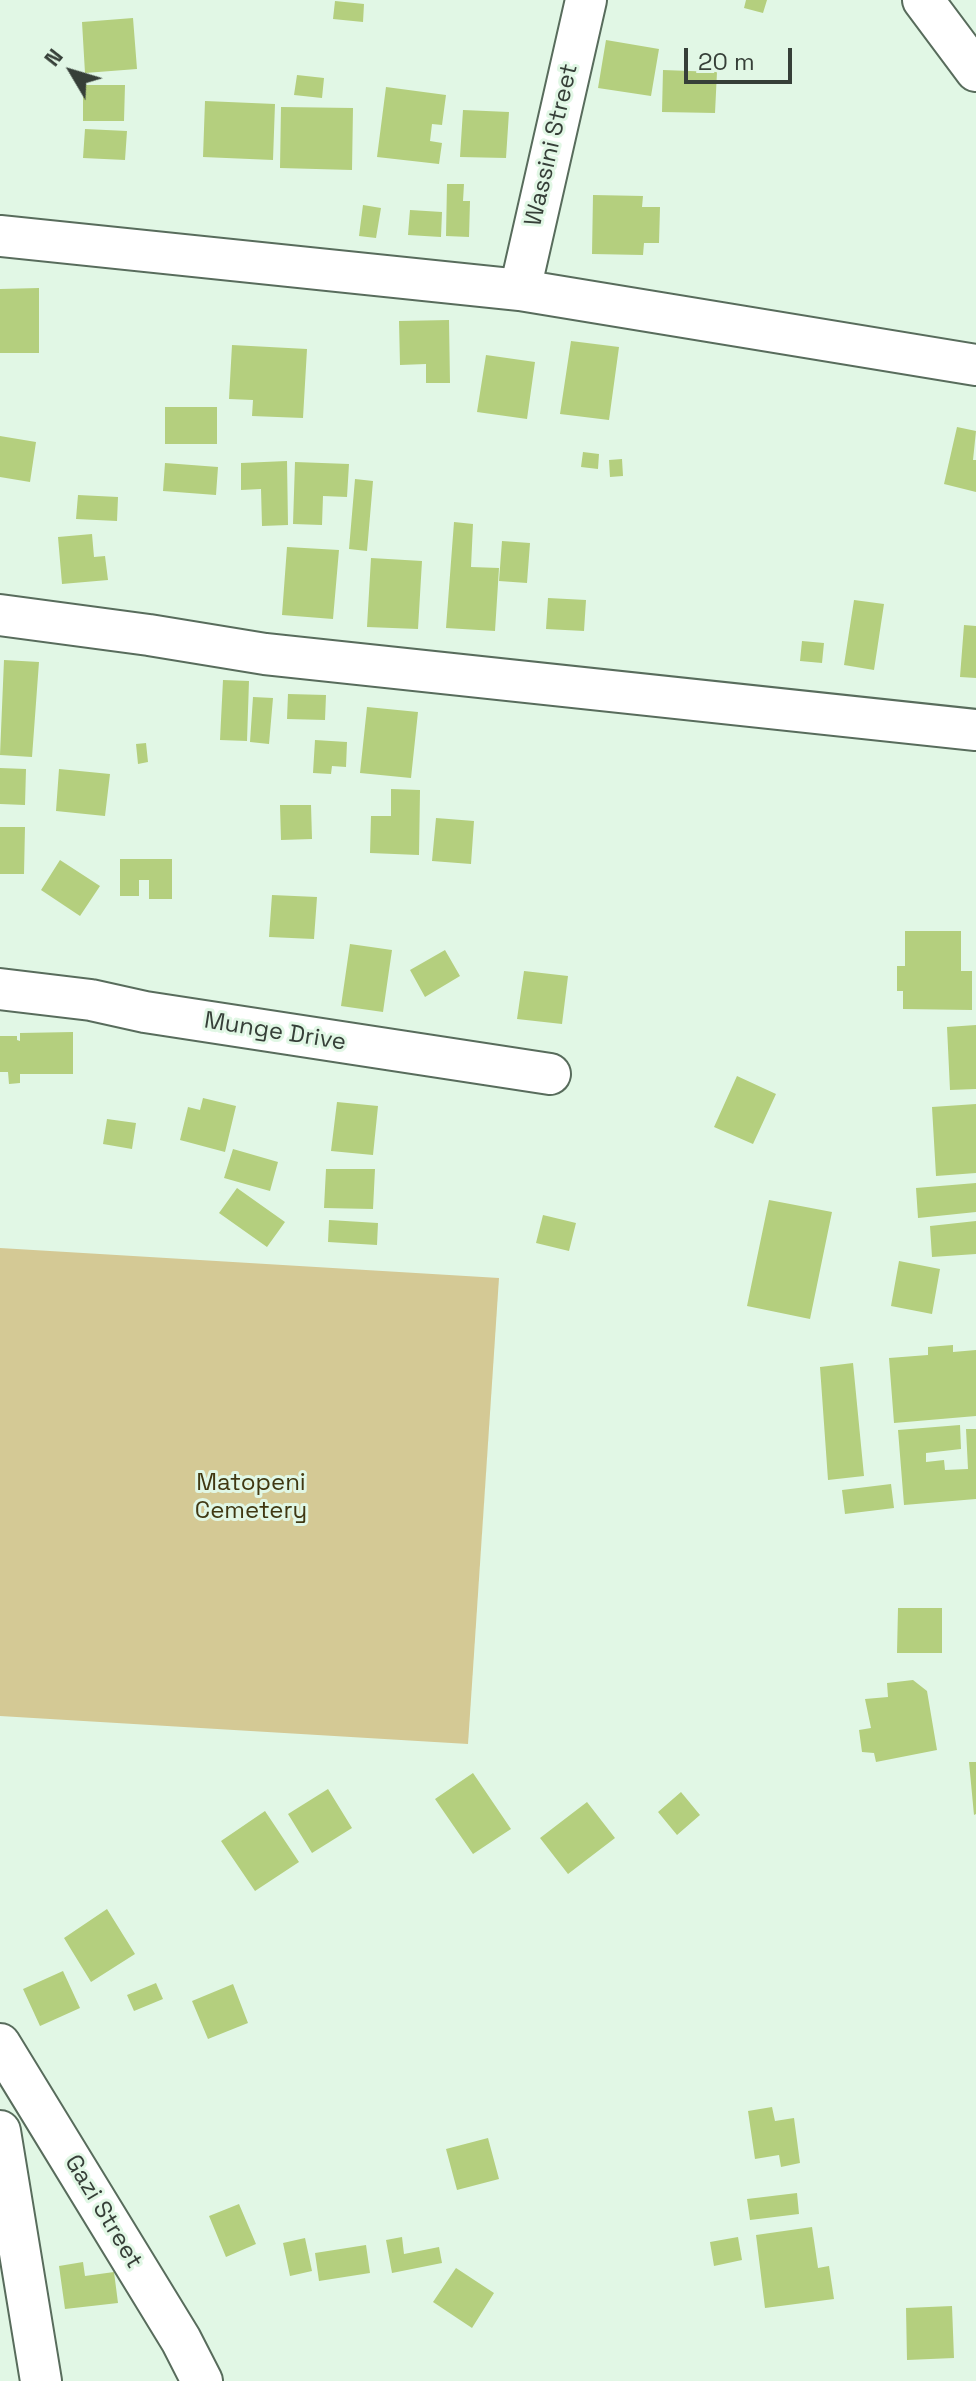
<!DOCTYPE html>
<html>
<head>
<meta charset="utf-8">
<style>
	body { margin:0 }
	#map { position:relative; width:976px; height:2381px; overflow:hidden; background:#e1f7e5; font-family:"Space Grotesk",sans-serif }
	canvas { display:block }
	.north { position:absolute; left:32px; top:32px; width:80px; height:80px; -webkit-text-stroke:6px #e1f7e5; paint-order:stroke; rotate:308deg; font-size:22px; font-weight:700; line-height:32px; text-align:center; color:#363f38 }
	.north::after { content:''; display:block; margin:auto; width:28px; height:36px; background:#363f38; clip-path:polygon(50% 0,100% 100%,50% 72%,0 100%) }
	.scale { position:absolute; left:684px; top:48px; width:108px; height:36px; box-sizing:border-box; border:4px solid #363f38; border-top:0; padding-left:10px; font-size:24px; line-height:28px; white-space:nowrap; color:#363f38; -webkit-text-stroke:6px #e1f7e5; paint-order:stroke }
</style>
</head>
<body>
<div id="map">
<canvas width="976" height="2381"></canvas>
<div class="north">N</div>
<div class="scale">20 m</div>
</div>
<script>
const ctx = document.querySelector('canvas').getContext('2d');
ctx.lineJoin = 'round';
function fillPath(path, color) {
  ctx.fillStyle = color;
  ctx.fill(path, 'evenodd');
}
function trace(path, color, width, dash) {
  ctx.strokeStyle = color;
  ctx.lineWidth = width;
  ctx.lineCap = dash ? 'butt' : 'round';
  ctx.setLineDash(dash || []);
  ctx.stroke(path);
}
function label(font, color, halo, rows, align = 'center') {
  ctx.font = font + ' "Space Grotesk",sans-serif';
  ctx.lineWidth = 6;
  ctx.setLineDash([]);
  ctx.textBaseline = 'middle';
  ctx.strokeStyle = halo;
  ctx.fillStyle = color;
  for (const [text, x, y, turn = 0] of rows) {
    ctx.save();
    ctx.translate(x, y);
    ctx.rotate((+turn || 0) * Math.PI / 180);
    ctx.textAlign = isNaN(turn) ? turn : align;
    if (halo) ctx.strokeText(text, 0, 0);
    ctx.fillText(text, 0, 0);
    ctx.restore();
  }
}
fillPath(new Path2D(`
	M0,1248L499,1278L468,1744L0,1716Z`), '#d4c995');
fillPath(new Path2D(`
	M746,0H767L763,13L744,8Z
	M335,1L364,4L363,22L333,19Z
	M133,18L137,69L85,73L82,22Z
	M606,40L659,49L651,96L598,88Z
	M663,70L717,72L715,113L662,112Z
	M297,75L324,78L322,98L294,95Z
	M83,85H125L124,121H83Z
	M386,87L446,95L442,125L432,124L430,141L442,143L439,164L377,157Z
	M205,101L275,104L273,160L203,157Z
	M281,107L353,108L352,170L280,168Z
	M463,110L509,112L506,158L460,157Z
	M85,129L127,131L125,160L83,158Z
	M447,184H464L463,201H470L469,237L446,236Z
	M593,195L643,196L642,207H660L659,243H644L643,255L592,254Z
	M363,205L381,208L376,238L359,236Z
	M410,210L442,212L441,237L408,235Z
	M39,288V353H0V289Z
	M449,320L450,383H426V364L400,365L399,321Z
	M571,341L619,347L609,420L560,414Z
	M232,345L307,349L303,418L252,416L253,400L229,399Z
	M486,355L535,362L527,419L477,412Z
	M165,407H217V444H165Z
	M957,427L976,431L973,460H976V492L944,484Z
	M0,436L36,442L30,482L0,477Z
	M583,452L599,454L598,469L581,467Z
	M622,459L623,476L610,477L609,460Z
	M287,461L288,525L262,526L261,489L241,490V463Z
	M295,462L349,464L347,497L323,496L322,525L293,524Z
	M165,463L218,467L216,495L163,491Z
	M355,479L373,481L367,551L349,549Z
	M78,495L118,497L117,521L76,519Z
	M454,522L473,524L471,567L499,568L495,631L446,628Z
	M92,534L94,557L105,556L108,580L62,584L58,537Z
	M502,541L530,543L527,583L499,581Z
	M287,547L339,550L333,619L282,615Z
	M371,558L422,561L418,629L367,627Z
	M548,598L586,600L584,631L546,629Z
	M854,600L884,604L874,670L844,665Z
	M964,625L976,626V678L960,677Z
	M802,641L824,643L822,663L800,661Z
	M4,660L39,662L32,757L0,755Z
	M223,680L249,681L247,741L220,740Z
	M288,694L326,695L325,720L287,719Z
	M253,697L273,698L269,744L250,742Z
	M367,707L418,712L411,778L360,773Z
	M315,740L347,742L346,767L332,766L331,774L313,773Z
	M146,743L148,762L138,764L136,744Z
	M0,768L26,769L25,805L0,804Z
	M59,769L110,774L105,816L56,811Z
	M391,789L420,790L419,855L370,853L371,816H391Z
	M280,805H311L312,839L281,840Z
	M436,818L474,821L471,864L432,861Z
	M0,827H25L24,874H0Z
	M120,859H172V899H149V880H139V896H120Z
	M60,860L100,886L80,916L41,890Z
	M272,895L317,897L314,939L269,937Z
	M905,931H961V971H972V1010L903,1009V991H897V966H905Z
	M350,944L392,950L383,1012L341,1006Z
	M445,950L460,976L425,997L410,970Z
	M524,971L568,976L562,1024L517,1019Z
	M976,1025V1089L950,1090L947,1027Z
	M73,1032V1074H20V1083L9,1084L8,1072H0V1036H17V1040L20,1041V1033Z
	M737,1076L776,1094L753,1144L714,1127Z
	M203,1098L236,1106L225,1152L180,1140L188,1107L200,1110Z
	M337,1102L378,1106L373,1155L331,1151Z
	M976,1104V1173L936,1176L932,1107Z
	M107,1119L136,1123L132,1149L103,1144Z
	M233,1149L278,1162L270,1191L224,1178Z
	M326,1169H375L373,1209L324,1208Z
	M976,1183V1212L918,1218L916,1188Z
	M237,1188L285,1222L267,1247L219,1213Z
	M769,1200L832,1212L810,1319L747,1306Z
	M543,1215L576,1223L569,1251L536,1243Z
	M329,1220L378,1223L377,1245L328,1242Z
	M976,1221V1254L932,1257L930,1226Z
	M899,1261L940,1269L932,1314L891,1306Z
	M953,1345V1352L976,1350V1416L894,1423L889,1358L928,1355V1347Z
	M853,1363L864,1476L828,1480L820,1367Z
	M960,1425L961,1449L926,1453V1462L944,1460L945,1470L968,1469L966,1429H976V1499L904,1505L898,1430Z
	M891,1484L894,1508L845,1514L842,1490Z
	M898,1608H942V1653H897Z
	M913,1680L927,1691L937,1750L876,1762L874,1753L862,1752L859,1730L871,1728L865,1699L888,1697L887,1683Z
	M969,1762H976V1814L974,1815Z
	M473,1773L511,1829L473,1854L435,1799Z
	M328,1789L352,1828L312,1853L288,1814Z
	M681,1792L700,1815L677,1835L658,1812Z
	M587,1802L615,1838L568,1874L540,1838Z
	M265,1811L299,1862L255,1891L221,1841Z
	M107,1909L135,1954L91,1982L64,1938Z
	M63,1971L80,2008L40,2026L23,1989Z
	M156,1983L163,1999L134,2011L127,1995Z
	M233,1984L248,2023L208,2039L192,2001Z
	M772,2107L775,2121L794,2118L800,2163L781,2167L779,2155L755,2159L748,2111Z
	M488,2138L499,2179L457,2190L446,2149Z
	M797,2193L799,2214L750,2220L747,2199Z
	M239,2204L256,2244L226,2257L209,2216Z
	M812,2227L818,2268L829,2266L834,2299L765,2308L756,2235Z
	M402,2237L404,2254L439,2247L442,2263L392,2273L386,2240Z
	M738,2237L742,2260L714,2266L710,2242Z
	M305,2238L312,2271L290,2276L283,2243Z
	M366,2245L370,2273L319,2281L315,2253Z
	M83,2262L85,2276L114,2272L118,2303L65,2309L59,2266Z
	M456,2268L494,2293L472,2328L433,2302Z
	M952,2306L954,2358L907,2360L906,2308Z`), '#b4cf7e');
const minor = new Path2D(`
	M923,0L976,71
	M0,236L520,290L976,365
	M520,290L586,0
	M0,615L149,635L265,654L976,730
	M0,989L91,1000L145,1012L550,1074
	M0,2044L181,2340L202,2381
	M0,2131L41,2381`);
trace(minor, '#586c5c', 44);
trace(minor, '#fff', 40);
label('24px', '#363f38', '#e1f7e5', [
	["Wassini Street",552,145,-77],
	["Munge Drive",275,1032,9],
	["Gazi Street",103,2212,59]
]);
label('24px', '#403812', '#e1f7e5', [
	["Matopeni",251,1483],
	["Cemetery",251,1511]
]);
</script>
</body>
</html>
